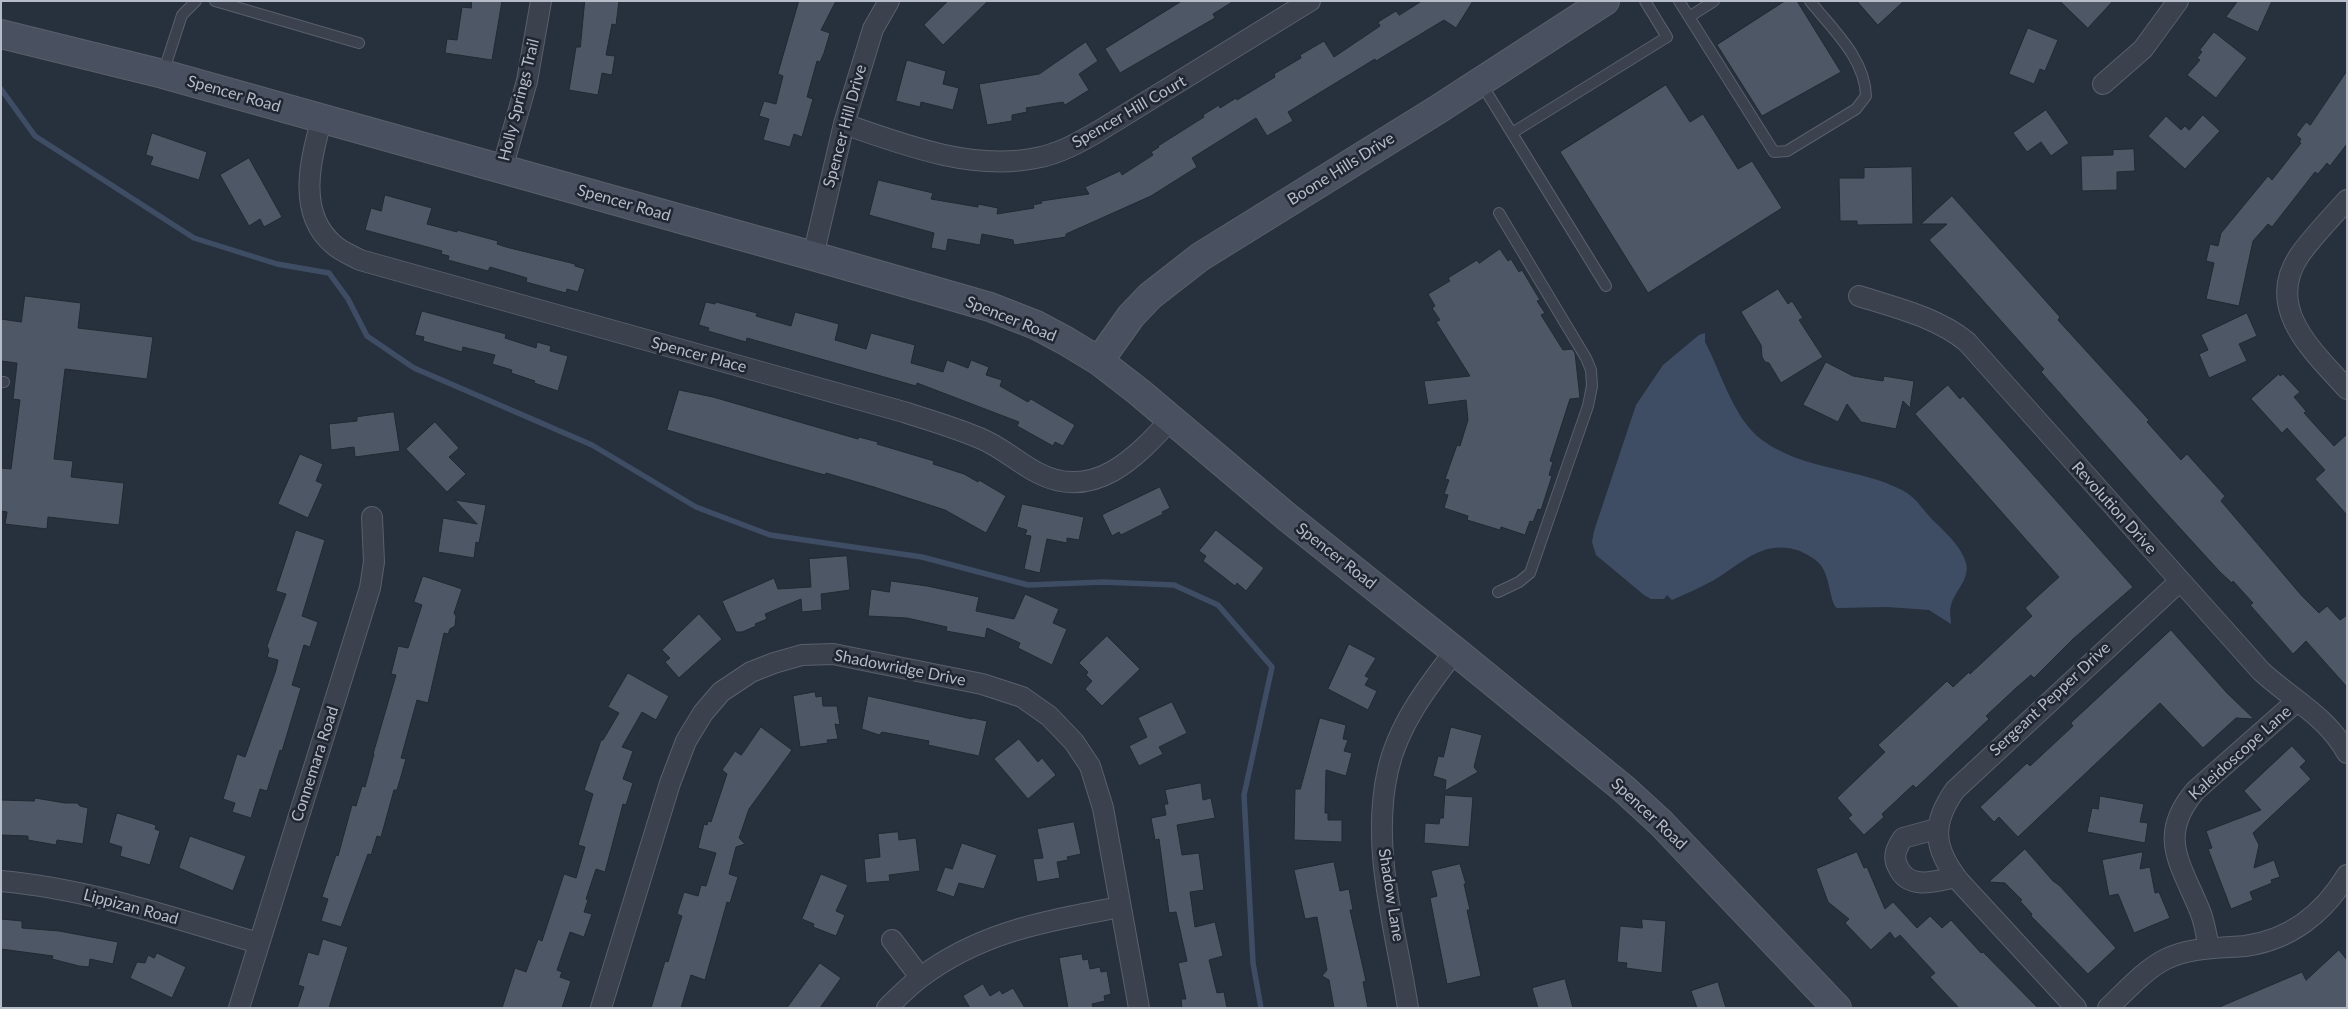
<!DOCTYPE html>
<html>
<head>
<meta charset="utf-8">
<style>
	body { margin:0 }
	#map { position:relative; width:2348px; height:1009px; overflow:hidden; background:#27303d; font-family:Lato,sans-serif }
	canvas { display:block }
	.frame { position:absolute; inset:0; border:2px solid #b7bdc8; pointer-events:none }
</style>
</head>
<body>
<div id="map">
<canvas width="2348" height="1009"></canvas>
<div class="frame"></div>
</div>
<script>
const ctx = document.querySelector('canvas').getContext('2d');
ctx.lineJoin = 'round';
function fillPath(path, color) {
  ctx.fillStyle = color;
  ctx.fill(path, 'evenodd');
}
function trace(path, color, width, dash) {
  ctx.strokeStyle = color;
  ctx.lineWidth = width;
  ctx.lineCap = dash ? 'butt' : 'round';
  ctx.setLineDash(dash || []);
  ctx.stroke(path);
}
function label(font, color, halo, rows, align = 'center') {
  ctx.font = font + ' Lato,sans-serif';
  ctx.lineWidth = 5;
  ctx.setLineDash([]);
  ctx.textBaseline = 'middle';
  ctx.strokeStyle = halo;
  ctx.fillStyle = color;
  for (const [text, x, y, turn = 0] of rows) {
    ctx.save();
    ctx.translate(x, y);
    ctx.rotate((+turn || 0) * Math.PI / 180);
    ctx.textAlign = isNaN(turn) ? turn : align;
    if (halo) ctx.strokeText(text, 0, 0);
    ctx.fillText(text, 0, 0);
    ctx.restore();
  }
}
fillPath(new Path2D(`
	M1705,333V342C1722,374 1733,418 1762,440C1802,470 1860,468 1902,490C1918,498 1924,513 1937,524C1948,535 1962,548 1966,563C1970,579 1955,591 1951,605C1949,611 1951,618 1951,624L1929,610L1887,607L1837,608C1829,602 1831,576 1819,563C1814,558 1806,554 1800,551C1764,538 1742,563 1714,580C1701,587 1686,594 1672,600L1667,595L1664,599H1651L1644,595L1596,555L1592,542L1594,531L1636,405L1663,365L1699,335Z`), '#3f4d64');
trace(new Path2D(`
	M1,89L35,136L194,238L277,264L329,273L348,299L367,336L414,368L592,445L696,507L770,535L922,557L1028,585L1103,582L1174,585L1218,605L1272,667L1244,795L1253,963L1261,1008`), '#3f4d64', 5.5);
const building = new Path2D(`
	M472,1H502L492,60L445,53L447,39L457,40L462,7L471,8Z
	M585,1H619L616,25L612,24L606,55L615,56L612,75L602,73L598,95L569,90L576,47H580Z
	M799,1H836L821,30L830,33L824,53L820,62L817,61L807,97L813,99L802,137L794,134L790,147L763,140L769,119L759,116L764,101L776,104L783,76L778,74Z
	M948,1H988L943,45L924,25Z
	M1182,1H1234L1213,14L1215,18L1120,73L1105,49Z
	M1422,1H1473L1456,28L1444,20L1376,61L1375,59L1288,112L1293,121L1267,136L1256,118L1192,158L1197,167L1151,196L1066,234V237L1014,245L1013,240L982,234L980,245L948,239L946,251L931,248L934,233L869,215L878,180L933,193L931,199L978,207V204L998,208L997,214L1034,208L1033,205L1042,203L1041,201L1089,194L1085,187L1120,171L1122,175L1153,155L1151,152L1159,147L1158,146L1204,117L1203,115L1219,105L1220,108L1236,98L1237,100L1275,77L1274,74L1301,58L1300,55L1324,41L1334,57L1380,26L1378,22L1396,11L1399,15Z
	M1785,1H1797L1841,72L1762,116L1717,45Z
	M1857,1H1904L1878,25Z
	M2060,1H2113L2088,28Z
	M2238,1H2272L2258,32L2226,17Z
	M2028,28L2058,40L2045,71L2040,69L2034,84L2009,74Z
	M2214,32L2247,58L2216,98L2187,75L2200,60L2197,58L2202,52L2200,50Z
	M1086,42L1098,61L1079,74L1089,90L1065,105L1063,102L1026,108L1027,112L1012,115V121L987,125L979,84L1039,74Z
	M907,60L946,71L943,84L959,88L953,110L921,102L920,107L896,101Z
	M2347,71V144L2330,166L2327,163L2318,174L2315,172L2272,227L2268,224L2253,241L2239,306L2206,299L2214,263L2206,261L2210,244L2218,246L2221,233L2268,176L2272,180L2301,143L2299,142L2301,139L2296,135L2306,122L2310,125Z
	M1666,85L1690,122L1703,114L1738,169L1752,161L1782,208L1648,293L1560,152Z
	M2046,110L2069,143L2051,156L2041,142L2027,152L2013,133Z
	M2203,115L2220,131L2185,169L2148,136L2166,116L2181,130L2185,126L2189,130Z
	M152,133L207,152L199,180L150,165L153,157L146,155Z
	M2134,149L2135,171L2117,172V190L2082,191L2081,156L2113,155V150Z
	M249,158L282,217L264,227L260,219L249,226L220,175Z
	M1912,167L1913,224L1857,225V221H1840L1839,178H1864V168Z
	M385,195L432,208L427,224L457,232V230L498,241L497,244L506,247L575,264V266L585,269L578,292L567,289L566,293L526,282L527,278L490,267L488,271L448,260L449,256L441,254L442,251L365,230L371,208L381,211Z
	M1952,196L2060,317L2058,320L2149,420L2147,422L2181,460L2187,454L2225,496L2221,501L2302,596L2319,613L2327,606L2340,620L2347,615V687L2306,641L2293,654L2250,605L2253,603L2233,581L2232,583L2220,572L2158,504L2041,372L2044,369L1929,240L1947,224H1921Z
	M1500,249L1508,261L1511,259L1519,272L1522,270L1540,300L1537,301L1545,313L1541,315L1563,350L1572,349L1575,353L1580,398L1570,399L1550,461L1553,462L1549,475L1552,476L1541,510L1538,509L1533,522L1530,521L1525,535L1501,527L1500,530L1467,520L1468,516L1444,508L1448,495L1444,494L1449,480L1445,479L1457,445L1460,446L1468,420L1466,400L1428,405L1424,381L1470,376L1436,322L1440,320L1432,308L1435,306L1428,294L1450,281L1448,278L1477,260L1479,263Z
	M1778,289L1788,304L1792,301L1803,318L1799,320L1823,357L1781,383L1769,363L1765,362L1762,357L1761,345L1741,312Z
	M25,296L81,303L78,328L153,337L147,379L65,369L54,459L73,461L71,477L124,483L119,525L48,517L47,529L5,524L7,512L1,511V468L11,469L20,400L13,399L17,363L1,361V319L21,322Z
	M706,302L715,304L716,302L757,313L756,316L791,326L795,312L839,324L835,340L866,349L871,333L915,345L911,363L943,372L947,360L968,368L971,360L989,367L986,375L1002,380L1000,386L1028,402L1031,399L1075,425L1063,446L1055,442L1053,446L1017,426L1019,422L917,383L916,386L747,338L746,342L708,331L709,328L699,325Z
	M422,311L506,334L505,338L536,348L537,342L551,346L550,351L568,356L558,391L534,383L535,381L511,373L512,370L492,364L495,355L463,347L462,352L423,341L424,337L415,335Z
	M2247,313L2257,336L2239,344L2247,361L2209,378L2199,354L2208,350L2201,335Z
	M1826,362L1853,376L1883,381L1884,376L1914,381L1910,408L1903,401L1896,429L1861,422L1847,404L1838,422L1803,405Z
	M2279,374L2280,376L2283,374L2300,392L2294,397L2306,411L2304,413L2334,446L2347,434V515L2315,479L2325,470L2287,428L2282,433L2251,399Z
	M1948,385L1960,399L1963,396L2133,587L2073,639L2034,678L2031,675L2016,688L1986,716L1989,719L1916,788L1913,785L1882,814L1884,817L1864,835L1848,818L1852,815L1837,798L1885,752L1878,745L1916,710L1947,681L1953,687L1969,672L1970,674L2032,616L2025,608L2059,577L1915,414Z
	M679,390L713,397L858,439L859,437L878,442L877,444L934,461L933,464L964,474L978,482L979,480L1006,496L986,533L945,510L874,487L826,473L825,475L778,462L667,430Z
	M394,412L400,451L355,457L354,447L331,450L329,424L357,421V417Z
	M435,422L459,448L449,457L466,474L447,492L406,449Z
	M300,454L323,464L316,481L323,484L308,518L278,504Z
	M1160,487L1170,508L1162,512L1163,514L1121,535L1119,532L1112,536L1102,515Z
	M455,500L486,505L479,543L476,542L474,558L438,552L443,518L477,524Z
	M1022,504L1084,517L1079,540L1067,538V543L1047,539L1040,573L1024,569L1031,536L1025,535L1027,530L1017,527Z
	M296,530L325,540L302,616L318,622L310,647L304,645L292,685L301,688L282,751L280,750L267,791L260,789L251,818L232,812L235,803L223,799L237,754L245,757L276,670L278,660L267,657L269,650L267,646L286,594L276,591Z
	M1216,530L1264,568L1246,591L1237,583L1235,586L1203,561L1206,556L1199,551Z
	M847,556L850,590L821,594L822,610L802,612L801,599L765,614L767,619L755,624L756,626L742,632H736L722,601L774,578L778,589L811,587L809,559Z
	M423,576L462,589L454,613L456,616L455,626L450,629L448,634L444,633L428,703L417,700L401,758L406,759L397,790H394L381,837L377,836L371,855L368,854L341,927L321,921L328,899L322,897L336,855L338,856L352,805L356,806L362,786L365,787L374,754H373L396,675L391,674L398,646L408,648L422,605L414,602Z
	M891,581L927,586L979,597L976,611L1014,619L1025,594L1059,609L1053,623L1067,629L1052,665L1018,648L1020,643L987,628L985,638L946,631L947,627L907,618L868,616L871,589L889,592Z
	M699,614L722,639L679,678L665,662L670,658L662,650Z
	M2171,630L2227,693L2254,719L2236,718L2203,748L2160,703L2018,837L1999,817L1994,822L1980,807L2027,763L2030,766L2073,726L2071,723Z
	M1107,636L1140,669L1102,706L1085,689L1092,681L1086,675L1088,672L1079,663Z
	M1349,644L1376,658L1365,676L1369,678L1365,685L1377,691L1368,710L1328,689Z
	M628,673L669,696L656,720L642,712L622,747L633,751L623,779L633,783L626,805L623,804L605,872L596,869L586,899L588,900L584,912L592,914L584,937L570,932L557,970L562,972L560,977L571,981L562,1008H502L515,968L526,972L538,939L542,941L564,874L576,878L585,847L578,845L593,794L584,790L601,740H603L619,713L608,707Z
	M815,692L816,697L822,696L823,706H837L840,725L835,724L838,739L827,740L828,743L800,747L793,696Z
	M868,696L972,719V718L987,721L979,756L928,745L929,741L882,732L879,735L862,729Z
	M1172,702L1187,733L1159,747L1163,754L1139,766L1129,746L1147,737L1138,718Z
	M1320,718L1346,725L1343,739L1348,740L1344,751L1352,753L1346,776L1326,770L1325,813H1328V820H1342V842L1294,840L1295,789H1300Z
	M761,727L792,750L749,809L739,838L745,844L736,847L729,874L738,877L730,903L727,902L705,980L691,975L681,1008H651L665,961L668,962L682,916L677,914L684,892L698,896L701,885L706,886L716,853L698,848L704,824L707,825L708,821L711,822L727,774L722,770L735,751L741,755Z
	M1451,727L1482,735L1474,767L1478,772L1445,791L1446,780L1433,776L1438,756L1443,757Z
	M1019,739L1038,762L1042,758L1056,775L1028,799L994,759Z
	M2292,746L2306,761L2300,767L2311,779L2253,833L2259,845L2254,868L2274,860L2280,877L2271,880L2272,883L2250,892L2253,900L2231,909L2208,849L2212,848L2206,831L2261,810L2244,791Z
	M1201,783L1203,800L1211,798L1215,818L1177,825L1182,855L1199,853L1204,890L1190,892L1195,927L1215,922L1223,956L1209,960L1217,993L1224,992L1227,1008H1182L1181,999H1186L1178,963L1187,961L1176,912L1169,913L1159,839L1155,840L1151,818L1166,815L1164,804H1168L1165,790Z
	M1445,795L1473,797L1469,847L1424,843L1425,823L1439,824L1440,818H1443Z
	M2100,796L2144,804L2140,822L2148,823L2145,843L2087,832L2092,808L2098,809Z
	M35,798L65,803H77L80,806L88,808L83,844L57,840L56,845L28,840V836L1,835V800L34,801Z
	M117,813L156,825L155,829L160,831L150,865L120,856L122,847L109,843Z
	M1074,822L1081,854L1067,857L1068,860L1057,862L1060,878L1037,882L1033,859L1043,858L1037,829Z
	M898,832L899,840L916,838L920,871L889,875L890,881L866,883L864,859L880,857L878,834Z
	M190,836L246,856L233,891L179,868Z
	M962,843L997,855L984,889L959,883L954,897L936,891L945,867L952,869Z
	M2025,849L2053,881L2060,886L2116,948L2088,974L2031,916L2032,914L2020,901L2022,900L2005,883L1989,882Z
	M1857,852L1864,868L1867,867L1885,909L1893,902L1917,928L1930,916L1942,928L1951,920L1981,953L1983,952L2038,1008H1959L1930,977L1935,973L1900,935L1895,939L1890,932L1871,950L1845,923L1849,919L1828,902L1816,869Z
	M2143,852L2140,869L2150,867L2155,893L2159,892L2170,918L2134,933L2118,894L2109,896L2102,860Z
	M1334,862L1340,891L1349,889L1353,910H1350L1366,981L1363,982L1368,1008H1334L1329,980L1322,976L1327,970L1317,917L1305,919L1294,870Z
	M1460,864L1466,884H1464L1470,910H1467L1481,976L1447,984L1430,898L1437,896L1431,871Z
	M821,874L848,885L836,911L845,915L836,936L813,927L814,924L802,919Z
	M1,919L22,921V928L59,931L118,942L113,964L90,959L89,967L79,966L52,959L53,956L1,949Z
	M1642,919L1666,921L1662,973L1626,968L1627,963L1617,962L1620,926L1642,928Z
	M323,939L348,947L329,1008H297L304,987L298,985L308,952L318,955Z
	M2339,950L2347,960V1008H2217L2302,972L2306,980Z
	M157,953L186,967L172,998L130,978L137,962L145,963L148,955L154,958Z
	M1082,954L1083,960L1088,959L1090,969L1100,967L1101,972L1107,971L1111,994L1104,996L1105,1001L1092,1004L1093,1008H1068L1059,958Z
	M820,963L841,978L820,1008H787Z
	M1565,979L1573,1008H1538L1532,988Z
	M1718,982L1726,1008H1697L1691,991Z
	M983,984L990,996L1000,990L1002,994L1013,988L1025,1008H970L963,996Z`);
fillPath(building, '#4e5765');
trace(building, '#222934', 1);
const lane = new Path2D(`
	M215,1L359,43
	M1679,1L1774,152L1787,151L1856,109L1866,96C1865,58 1832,29 1810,1
	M1689,17L1714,1
	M163,73L182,15L196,1
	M1481,83L1606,286
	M1512,133L1667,37L1645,1
	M1,382H4
	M1498,592L1519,582L1530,573L1588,406L1592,386L1591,370L1586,358L1499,213`);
const street = new Path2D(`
	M2103,84L2143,49L2178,1
	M322,118C311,158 296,212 333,244C340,251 351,255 360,260L904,412C931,421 960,429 986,441C1005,450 1020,464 1038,473C1094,502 1137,457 1171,419
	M844,124C904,145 972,171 1036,158C1059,154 1080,142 1099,131L1310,1
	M502,169L527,81L541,1
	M2347,200C2331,218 2313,236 2299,256C2264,309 2314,352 2347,389
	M813,256L844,124L873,29L889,1
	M1859,296C1896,308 1937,317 1967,342L2261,671C2291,699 2327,716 2347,753
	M1936,829L1903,838C1897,847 1892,856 1898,867C1909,891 1936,881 1956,877
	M1,881C89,889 174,918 258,943
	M892,940L920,977
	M2209,948C2206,935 2205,923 2200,911C2181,864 2156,836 2196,790L2297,701
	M239,1008L370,588L374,562L372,517
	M601,1008L670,783L686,741L703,713L721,692L751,672L774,663L802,655L833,654L982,684L1022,697L1049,716L1074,742L1090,766L1103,808L1139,1008
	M887,1008C898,997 909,986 921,977C982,931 1047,921 1120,907
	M1408,1008C1396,930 1370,848 1388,770C1398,725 1428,686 1455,651
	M2076,1008L1959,881C1933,848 1931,824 1955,790L2180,581
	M2108,1008C2126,991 2144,970 2166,959C2190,947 2219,948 2245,946C2290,940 2324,913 2347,875`);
const secondary = new Path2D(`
	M1,34L163,74L813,256L990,307L1036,325L1066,341L1099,361L1139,392L1287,517L1455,651L1624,789L1661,823L1837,1008
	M1099,361L1131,316L1150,296L1200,257L1437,110L1605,1`);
trace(lane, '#59606b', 12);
trace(street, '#59606b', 22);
trace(secondary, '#59606b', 30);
trace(lane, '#3b424d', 10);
trace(street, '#3b424d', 20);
trace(secondary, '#495160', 28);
label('16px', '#b7bdc8', '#202732', [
	["Spencer Road",234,94,16],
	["Holly Springs Trail",519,100,-76],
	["Spencer Hill Court",1129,112,-30],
	["Spencer Hill Drive",845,126,-75],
	["Boone Hills Drive",1341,169,-32],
	["Spencer Road",624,203,16],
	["Spencer Road",1011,319,22],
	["Spencer Place",699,355,15],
	["Revolution Drive",2114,508,48],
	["Spencer Road",1336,556,38],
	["Shadowridge Drive",900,668,11],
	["Sergeant Pepper Drive",2050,699,-43],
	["Kaleidoscope Lane",2240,753,-42],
	["Connemara Road",315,764,-72],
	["Spencer Road",1649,814,43],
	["Shadow Lane",1391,895,81],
	["Lippizan Road",131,907,15]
]);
</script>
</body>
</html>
